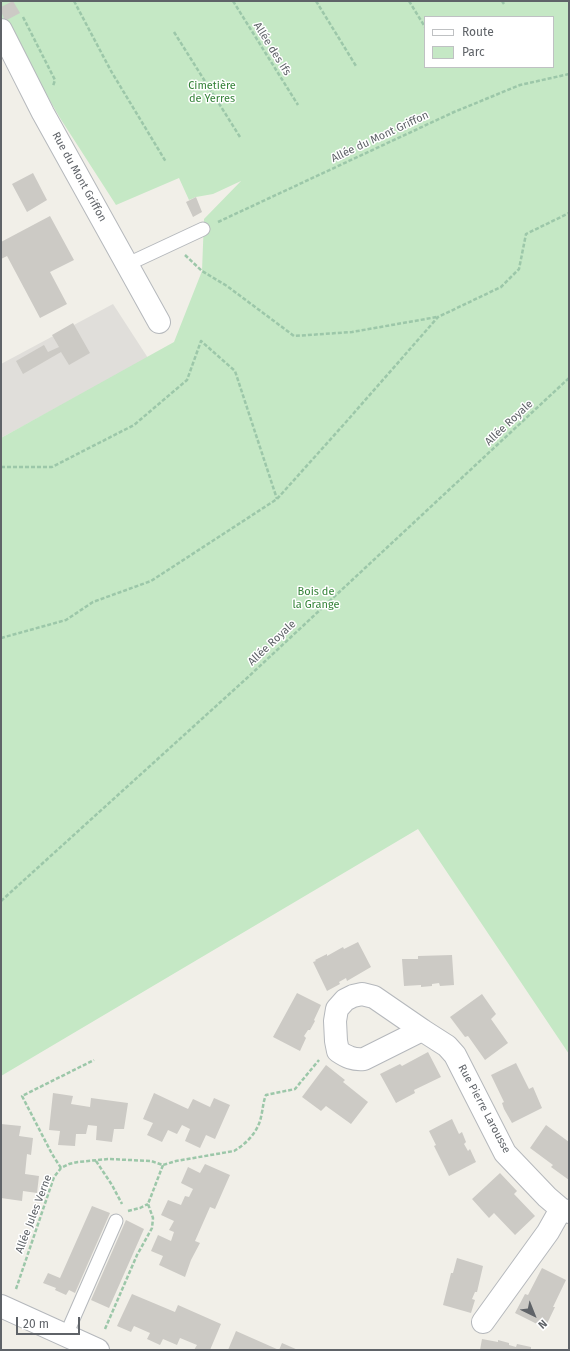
<!DOCTYPE html>
<html>
<head>
<meta charset="utf-8">
<style>
	body { margin:0 }
	#map { position:relative; width:570px; height:1351px; overflow:hidden; background:#f1efe8; font-family:"Fira Sans",sans-serif }
	canvas { display:block }
	.frame { position:absolute; inset:0; border:2px solid #5f6368; pointer-events:none }
	.legend { position:absolute; left:424px; top:16px; width:130px; height:52px; box-sizing:border-box; background:#fff; border:1px solid #bfc1c3; margin:0; padding:5px 7px; list-style:none; font-size:12px; color:#5f6368 }
	.legend li { display:flex; align-items:center; gap:8px; height:20px }
	.legend b { width:20px; border:1px solid #bfc1c3 }
	.north { position:absolute; left:514px; top:1295px; width:40px; height:40px; -webkit-text-stroke:3px #fff; paint-order:stroke; rotate:137deg; font-size:11px; font-weight:700; line-height:16px; text-align:center; color:#5f6368 }
	.north::after { content:''; display:block; margin:auto; width:14px; height:18px; background:#5f6368; clip-path:polygon(50% 0,100% 100%,50% 72%,0 100%) }
	.scale { position:absolute; left:16px; top:1317px; width:64px; height:18px; box-sizing:border-box; border:2px solid #5f6368; border-top:0; padding-left:5px; font-size:12px; line-height:14px; white-space:nowrap; color:#5f6368; -webkit-text-stroke:3px #fff; paint-order:stroke }
</style>
</head>
<body>
<div id="map">
<canvas width="570" height="1351"></canvas>
<div class="frame"></div>
<ul class="legend">
<li><b style="height:5px;background:#fff"></b>Route</li>
<li><b style="height:11px;background:#c5e8c5"></b>Parc</li>
</ul>
<div class="north">N</div>
<div class="scale">20 m</div>
</div>
<script>
const ctx = document.querySelector('canvas').getContext('2d');
ctx.lineJoin = 'round';
function fillPath(path, color) {
  ctx.fillStyle = color;
  ctx.fill(path, 'evenodd');
}
function trace(path, color, width, dash) {
  ctx.strokeStyle = color;
  ctx.lineWidth = width;
  ctx.lineCap = dash ? 'butt' : 'round';
  ctx.setLineDash(dash || []);
  ctx.stroke(path);
}
function label(font, color, halo, rows, align = 'center') {
  ctx.font = font + ' "Fira Sans",sans-serif';
  ctx.lineWidth = 3;
  ctx.setLineDash([]);
  ctx.textBaseline = 'middle';
  ctx.strokeStyle = halo;
  ctx.fillStyle = color;
  for (const [text, x, y, turn = 0] of rows) {
    ctx.save();
    ctx.translate(x, y);
    ctx.rotate((+turn || 0) * Math.PI / 180);
    ctx.textAlign = isNaN(turn) ? turn : align;
    if (halo) ctx.strokeText(text, 0, 0);
    ctx.fillText(text, 0, 0);
    ctx.restore();
  }
}
fillPath(new Path2D(`
	M113,304L148,358L1,438V364Z`), '#e0deda');
fillPath(new Path2D(`
	M1,1H569V1054L418,829L1,1076V438L174,342L202,271L204,219L241,181L213,194L196,197L189,200L179,178L116,205L60,118L1,16ZM425,17H553V67H425Z`), '#c5e8c5');
fillPath(new Path2D(`
	M13,1L20,13L5,21L1,11V7Z
	M33,173L47,200L27,212L12,184Z
	M196,197L202,212L193,217L186,202Z
	M50,216L74,260L50,272L67,304L40,318L7,256L1,259V242Z
	M73,323L90,353L69,365L61,352L23,374L16,361L44,345L48,352L59,347L52,335Z
	M358,942L371,967L347,981L346,978L339,982L340,984L327,991L313,962L316,961L315,960L327,954V956L343,947L344,949Z
	M452,955L454,985L440,986L439,983L432,984V986L421,987V985L404,986L402,959H418V956Z
	M297,993L321,1005L314,1020L315,1021L310,1030H308L304,1036L306,1038L300,1051L273,1037Z
	M482,994L496,1014L491,1019L508,1043L485,1060L468,1036L465,1037L450,1017Z
	M428,1052L441,1077L414,1090L415,1093L396,1103L380,1074L400,1064L402,1066Z
	M516,1063L529,1089L533,1087L542,1108L512,1123L504,1109L502,1103L504,1102L491,1075Z
	M326,1065L345,1080L343,1082L368,1102L351,1124L326,1106L321,1111L302,1097Z
	M53,1093L73,1096L71,1104L90,1107L91,1098L128,1103L124,1129H114L112,1142L96,1140L97,1126L88,1125L86,1134H76L75,1146L58,1145L60,1131L49,1130Z
	M154,1093L188,1109L193,1099L210,1107L214,1098L230,1105L215,1139L206,1135L200,1148L185,1141L190,1129L182,1125L177,1134L168,1130L162,1142L147,1135L153,1123L143,1119Z
	M452,1119L459,1134L462,1132L466,1142L464,1144L468,1151L470,1149L476,1162L449,1176L434,1146L436,1145L429,1131Z
	M1,1124L21,1126L19,1136L33,1138L31,1155L27,1154L25,1174L39,1176L37,1193L23,1191L22,1201L1,1198Z
	M546,1125L569,1142V1180L551,1167L553,1165L530,1148Z
	M205,1164L230,1175L215,1209L210,1207L195,1241L200,1243L191,1260L185,1277L159,1265L163,1256L151,1251L158,1235L171,1241L174,1232L169,1230L174,1221L161,1215L168,1200L181,1205L185,1196L189,1197L193,1189L181,1183L188,1167L200,1173Z
	M500,1173L517,1191L514,1194L535,1216L515,1235L494,1213L489,1218L472,1199Z
	M92,1206L110,1213L75,1293L69,1290L66,1295L55,1290L56,1288L43,1283L48,1273L60,1278Z
	M126,1220L144,1229L109,1308L91,1300Z
	M457,1258L483,1266L477,1292H475L472,1299L475,1300L471,1313L443,1305L451,1273H453Z
	M542,1268L566,1280L553,1307H555L545,1328L515,1313L525,1294L528,1295Z
	M132,1294L175,1312L178,1305L221,1324L210,1350H194L197,1345L180,1338L177,1345L163,1339L160,1345L147,1339L150,1333L134,1326L131,1332L117,1326Z
	M236,1331L279,1350L282,1343L298,1350H228Z
	M482,1339L498,1342V1340L509,1343V1345L516,1347L517,1344L531,1347V1350H480Z`), '#cccac5');
const service = new Path2D(`
	M128,264L203,229
	M66,1335L116,1221`);
const minor = new Path2D(`
	M1,30L43,113L159,322
	M422,1030L364,1059C353,1060 347,1057 338,1051L336,1041L335,1021L337,1009L345,1000L353,996L362,994L374,997L422,1030L447,1046L455,1055L505,1153L547,1197L561,1209L569,1212
	M1,1306L98,1350
	M483,1322L548,1232L561,1209`);
trace(service, '#b5b8bc', 15);
trace(minor, '#b5b8bc', 24);
trace(new Path2D(`
	M74,1L111,71L166,162
	M233,1L298,105
	M316,1L356,66
	M409,1L425,27
	M502,1L504,4
	M23,17L55,80L53,86
	M174,32L240,137
	M218,222L454,112L520,85L569,74
	M185,255L202,271L227,286L294,336L352,332L437,317
	M1,467H52L134,425L187,380L201,341L235,371L277,499
	M1,638L66,620L93,602L151,581L277,499L346,422L438,317L501,287L519,269L526,234L569,213
	M1,901L247,678L569,378
	M96,1161L112,1185L122,1204
	M61,1168L52,1154L22,1096L94,1060
	M128,1211L140,1208L148,1204
	M16,1289L54,1177L61,1168L69,1164L78,1162L108,1159L151,1161L163,1165L176,1161L234,1151C246,1144 258,1132 261,1117C263,1109 263,1102 266,1095L295,1089L319,1060
	M105,1329L137,1255L152,1228L153,1218L148,1204L163,1165`), '#9cc7a9', 2.5, [4, 2]);
trace(service, '#fff', 13);
trace(minor, '#fff', 22);
label('11px', '#5f6368', '#fff', [
	["Allée des Ifs",272,49,58],
	["Allée du Mont Griffon",380,137,-25],
	["Rue du Mont Griffon",79,177,61],
	["Allée Royale",509,423,-43],
	["Allée Royale",272,643,-43],
	["Rue Pierre Larousse",484,1109,62],
	["Allée Jules Verne",34,1214,-69]
]);
label('11px', '#348238', '#fff', [
	["Cimetière",212,86],
	["de Yerres",212,99],
	["Bois de",316,592],
	["la Grange",316,605]
]);
</script>
</body>
</html>
